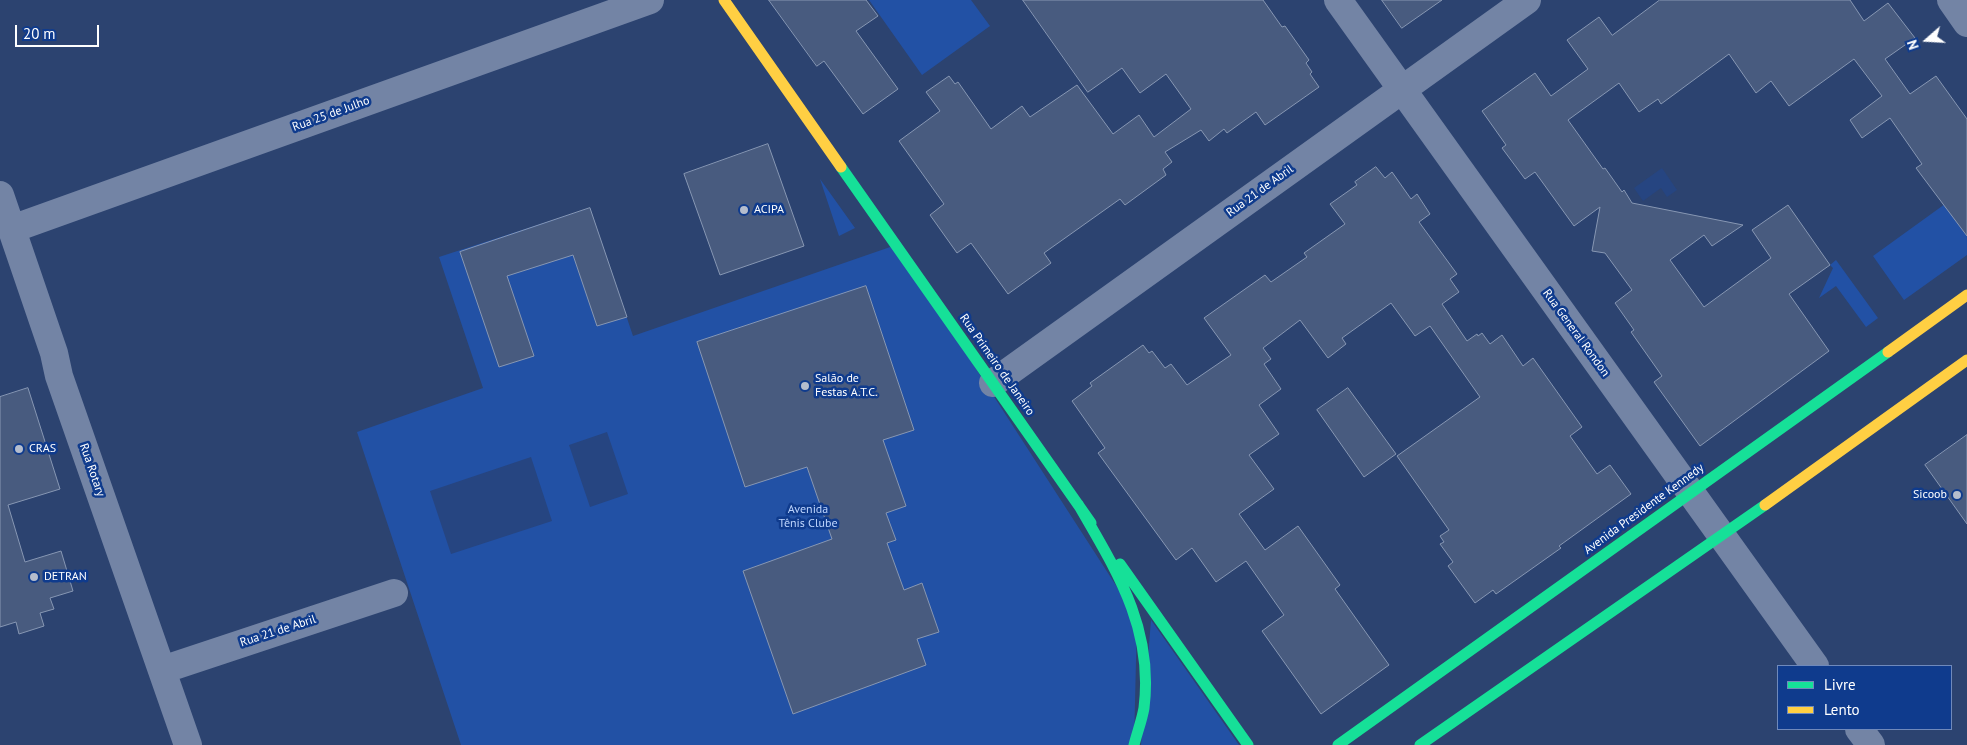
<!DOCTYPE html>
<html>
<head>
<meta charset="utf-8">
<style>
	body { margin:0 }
	#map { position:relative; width:1967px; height:745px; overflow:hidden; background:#2c4370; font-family:"PT Sans",sans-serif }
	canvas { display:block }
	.legend { position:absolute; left:1777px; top:665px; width:175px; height:65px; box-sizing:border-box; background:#0f3b8d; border:1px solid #6f89bb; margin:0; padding:6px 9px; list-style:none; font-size:15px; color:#fff }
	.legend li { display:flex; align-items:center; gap:10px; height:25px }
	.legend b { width:25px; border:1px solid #6f89bb }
	.north { position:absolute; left:1902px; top:15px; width:50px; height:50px; -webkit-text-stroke:4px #0f3b8d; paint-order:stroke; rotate:251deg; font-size:14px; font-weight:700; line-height:20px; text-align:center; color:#fff }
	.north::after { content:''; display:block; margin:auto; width:18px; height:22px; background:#fff; clip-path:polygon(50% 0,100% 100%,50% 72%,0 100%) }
	.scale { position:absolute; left:15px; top:25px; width:84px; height:22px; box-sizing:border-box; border:2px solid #fff; border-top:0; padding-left:6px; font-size:15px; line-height:18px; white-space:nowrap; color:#fff; -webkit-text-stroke:4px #0f3b8d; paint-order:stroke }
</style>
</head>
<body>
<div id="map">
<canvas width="1967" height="745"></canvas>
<ul class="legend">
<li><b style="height:6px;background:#16e098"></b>Livre</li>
<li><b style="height:6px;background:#ffcf43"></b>Lento</li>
</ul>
<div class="north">N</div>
<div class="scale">20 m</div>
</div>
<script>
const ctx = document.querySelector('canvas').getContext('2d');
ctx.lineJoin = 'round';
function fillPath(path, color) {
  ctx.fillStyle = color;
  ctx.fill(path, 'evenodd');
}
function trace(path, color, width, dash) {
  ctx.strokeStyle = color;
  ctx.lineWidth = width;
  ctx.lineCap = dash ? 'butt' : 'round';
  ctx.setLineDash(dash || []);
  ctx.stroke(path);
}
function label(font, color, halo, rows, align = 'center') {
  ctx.font = font + ' "PT Sans",sans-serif';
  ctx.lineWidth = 5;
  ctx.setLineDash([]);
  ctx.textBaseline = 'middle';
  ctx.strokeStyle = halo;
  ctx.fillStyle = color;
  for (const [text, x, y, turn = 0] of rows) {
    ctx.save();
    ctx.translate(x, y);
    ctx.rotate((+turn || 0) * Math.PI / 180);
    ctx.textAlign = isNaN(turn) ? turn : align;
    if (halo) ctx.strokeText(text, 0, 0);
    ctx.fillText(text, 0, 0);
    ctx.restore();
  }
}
fillPath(new Path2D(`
	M869,0H971L990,26L922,75Z
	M820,179L855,228L839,236Z
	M1945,204L1967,236V255L1904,300L1873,256Z
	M590,208L633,336L896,245L1137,618L1134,745H461L357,432L483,388L439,257Z
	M1836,260L1878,318L1866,327L1836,286L1819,298L1833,268L1830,265Z
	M1151,620L1239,745H1141Z`), '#2251a5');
fillPath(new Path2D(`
	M1662,168L1677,190L1667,197L1661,188L1643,201L1634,188Z
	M607,432L628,494L590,507L569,445Z
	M531,457L552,521L451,554L430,491Z`), '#264581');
const building = new Path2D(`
	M769,0H866L878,16L856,31L898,89L863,114L824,61L817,66Z
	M1023,0H1263L1282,27L1285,26L1309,60L1306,63L1312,72L1310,74L1319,87L1265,125L1256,112L1227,133L1224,129L1209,141L1201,130L1165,152L1172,162L1163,169L1166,175L1125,205L1120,199L1044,253L1051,263L1008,294L971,243L957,253L930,215L944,204L899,141L940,111L926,92L949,76L955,84L958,82L991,129L1022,106L1030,117L1077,85L1113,134L1139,115L1154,137L1191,109L1166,74L1140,93L1122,68L1088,92Z
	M1382,0H1442L1402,28Z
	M1660,0H1850L1864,21L1888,3L1915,38L1885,59L1910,94L1936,76L1967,119V236L1916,168L1922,164L1890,118L1862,138L1850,120L1882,96L1854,59L1789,106L1771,81L1756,93L1729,54L1661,104L1658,99L1639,112L1619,83L1568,120L1603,169L1605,168L1622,192L1624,190L1632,203L1743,225L1712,246L1704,235L1670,260L1704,307L1771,258L1752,230L1788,205L1830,265L1789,294L1829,351L1700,446L1654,382L1662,376L1631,332L1634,330L1615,303L1632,290L1605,253L1592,251L1600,207L1574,226L1535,172L1525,179L1502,148L1506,145L1482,111L1535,73L1551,96L1588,69L1567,40L1599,17L1612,35Z
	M768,144L804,246L720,275L684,174Z
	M1376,167L1385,178L1392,172L1411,199L1417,194L1430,214L1419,222L1457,274L1450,279L1459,292L1442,304L1467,341L1477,334L1478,336L1482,333L1490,344L1502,335L1523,366L1533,358L1582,427L1570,436L1597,474L1610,465L1631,494L1559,546L1561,548L1496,594L1493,590L1475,603L1448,566L1453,562L1440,544L1444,542L1440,536L1449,530L1397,456L1480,397L1430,326L1415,336L1391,303L1342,338L1346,344L1328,358L1300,320L1263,348L1271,359L1264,364L1281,389L1259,405L1279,434L1249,455L1274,489L1239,514L1265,550L1298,526L1340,585L1335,589L1389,665L1321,714L1262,631L1284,615L1246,561L1216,582L1192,548L1176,560L1098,453L1105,448L1072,401L1092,386L1090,383L1143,345L1149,353L1152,351L1165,368L1171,364L1187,385L1231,355L1204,318L1265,275L1271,282L1307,257L1304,253L1345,224L1330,204L1357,185L1355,182Z
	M590,208L627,317L597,326L573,255L507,276L534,356L499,367L460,252Z
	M866,286L914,430L883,440L906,506L886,513L896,540L887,543L904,590L922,583L939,632L917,639L926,665L793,714L743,571L832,539L807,467L745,487L697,342Z
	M28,388L60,489L8,505L25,562L61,551L73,591L50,598L54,609L40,613L44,626L19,634L16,622L0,627V397Z
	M1348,388L1396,454L1364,477L1317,410Z
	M1967,435V524L1925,465Z`);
fillPath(building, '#485b7f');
trace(building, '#8797b3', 1);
trace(new Path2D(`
	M1338,0L1815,666
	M1951,0L1967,23
	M0,195L54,353L59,376L188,745
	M12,229L650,0
	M993,383L1527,0
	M162,670L394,593
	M1859,729L1871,745`), '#7384a5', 28);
trace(new Path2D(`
	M841,167L1091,523
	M1078,504C1116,570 1154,628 1144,708C1142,720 1137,733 1134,745
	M1120,564L1248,745
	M1338,745L1888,352
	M1420,745L1765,505`), '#16e098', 11);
trace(new Path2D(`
	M724,0L841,167
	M1888,352L1967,295
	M1765,505L1967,360`), '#ffcf43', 11);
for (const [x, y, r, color] of [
	[744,210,5,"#b5bdcd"],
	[805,386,5,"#b5bdcd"],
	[19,449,5,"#b5bdcd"],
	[1957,495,5,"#b5bdcd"],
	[34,577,5,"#b5bdcd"]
]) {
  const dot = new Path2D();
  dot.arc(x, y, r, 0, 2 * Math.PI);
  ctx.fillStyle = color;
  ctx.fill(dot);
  trace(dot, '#0f3b8d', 2);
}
label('12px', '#fff', '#0f3b8d', [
	["Rua 25 de Julho",331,114,-20],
	["Rua 21 de Abril",1260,191,-36],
	["Rua General Rondon",1576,333,54],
	["Rua Primeiro de Janeiro",997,365,55],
	["Rua Rotary",92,470,71],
	["Avenida Presidente Kennedy",1644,509,-36],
	["Rua 21 de Abril",278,631,-18]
]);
label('12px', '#fff', '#0f3b8d', [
	["ACIPA",754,210],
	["Salão de",815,379],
	["Festas A.T.C.",815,393],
	["CRAS",29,449],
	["Sicoob",1947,495,"right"],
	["DETRAN",44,577]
], 'left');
label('12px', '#bed5fd', '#0f3b8d', [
	["Avenida",808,510],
	["Tênis Clube",808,524]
]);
</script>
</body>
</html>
